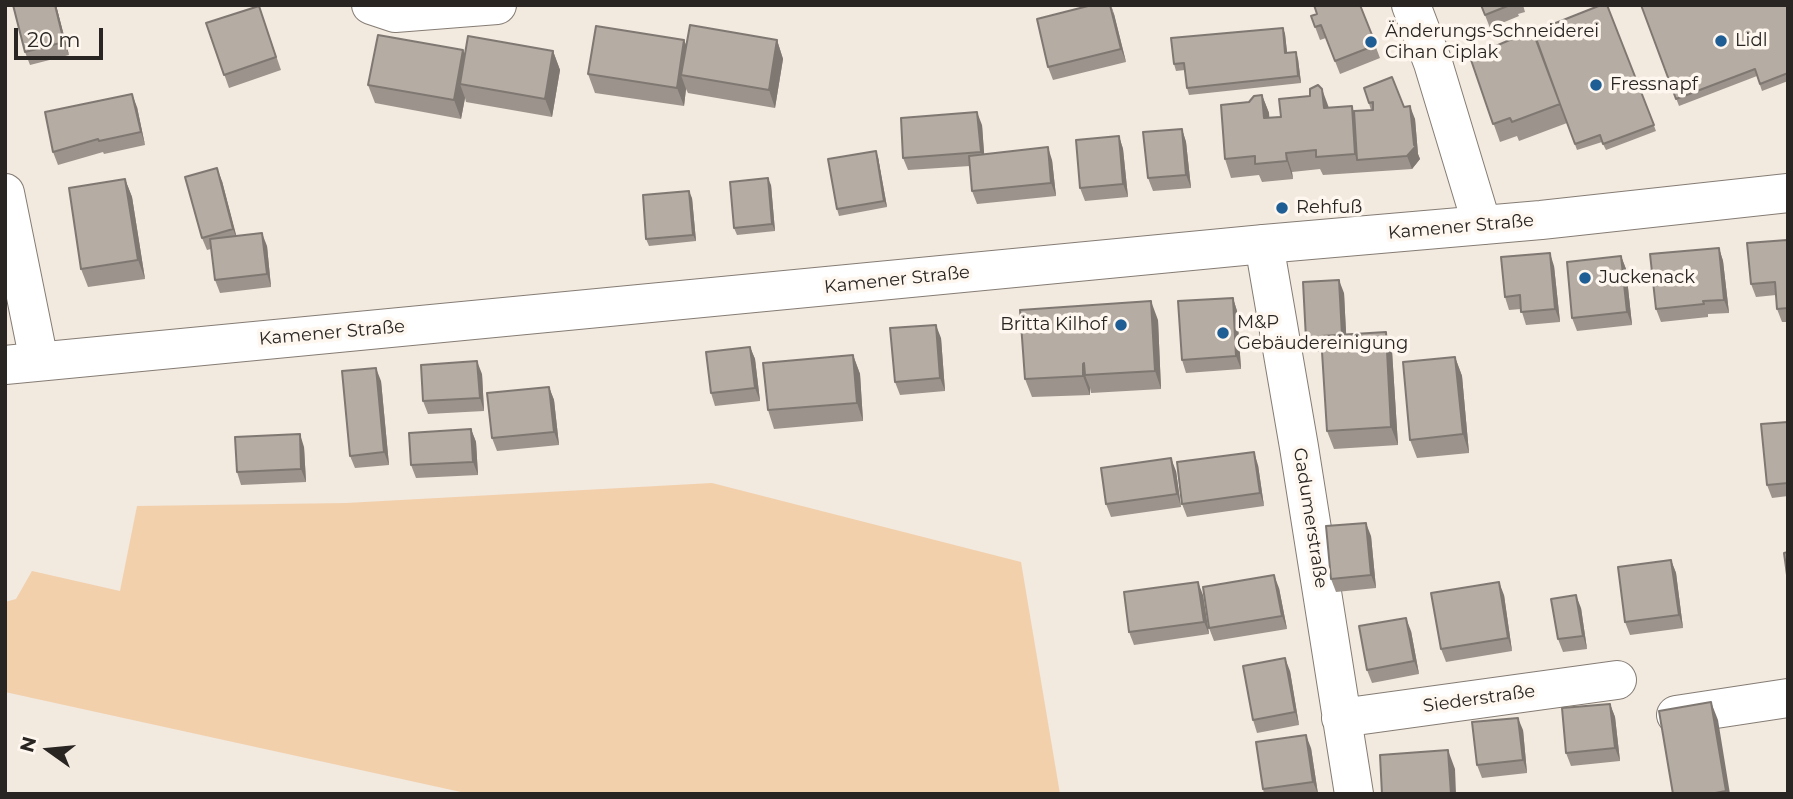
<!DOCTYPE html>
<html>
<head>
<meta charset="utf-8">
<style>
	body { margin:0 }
	#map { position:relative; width:1793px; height:799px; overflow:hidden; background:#f2e9df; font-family:Montserrat,sans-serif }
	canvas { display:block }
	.frame { position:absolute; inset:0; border:7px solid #292522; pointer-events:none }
	.north { position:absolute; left:14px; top:715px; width:70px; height:70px; -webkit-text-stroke:5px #fef7ef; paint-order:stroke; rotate:285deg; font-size:19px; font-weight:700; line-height:28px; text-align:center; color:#292522 }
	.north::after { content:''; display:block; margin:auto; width:24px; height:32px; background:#292522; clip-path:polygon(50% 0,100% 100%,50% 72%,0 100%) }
	.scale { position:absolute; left:14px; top:28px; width:89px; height:32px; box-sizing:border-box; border:4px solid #292522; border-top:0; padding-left:9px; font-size:21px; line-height:24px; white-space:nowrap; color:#292522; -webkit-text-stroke:5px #fef7ef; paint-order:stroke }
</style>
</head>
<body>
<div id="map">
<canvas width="1793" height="799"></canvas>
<div class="frame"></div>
<div class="north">N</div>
<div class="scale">20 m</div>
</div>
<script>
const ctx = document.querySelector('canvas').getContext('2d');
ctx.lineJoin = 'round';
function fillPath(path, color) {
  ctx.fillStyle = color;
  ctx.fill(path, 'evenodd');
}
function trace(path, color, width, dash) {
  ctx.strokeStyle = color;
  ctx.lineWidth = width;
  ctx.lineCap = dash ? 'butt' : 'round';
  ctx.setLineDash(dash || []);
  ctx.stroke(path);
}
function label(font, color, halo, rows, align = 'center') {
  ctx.font = font + ' Montserrat,sans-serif';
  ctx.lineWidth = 7;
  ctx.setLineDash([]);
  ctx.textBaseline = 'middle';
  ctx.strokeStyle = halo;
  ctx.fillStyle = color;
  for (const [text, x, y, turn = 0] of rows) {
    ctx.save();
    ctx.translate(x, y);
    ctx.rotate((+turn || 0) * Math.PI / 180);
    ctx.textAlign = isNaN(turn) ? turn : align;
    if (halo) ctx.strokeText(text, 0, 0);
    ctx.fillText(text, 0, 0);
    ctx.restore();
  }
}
fillPath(new Path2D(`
	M712,483L1021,562L1060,794H470L5,692V602L16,599L32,571L120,591L137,506L346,503Z`), '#f2d0ac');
const minor = new Path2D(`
	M371,5L395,13L497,5
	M1411,5L1433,63L1482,225
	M5,193L39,361
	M1264,244L1299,447L1354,794
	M1676,715L1788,698
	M1341,718L1617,680`);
const major = new Path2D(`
	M5,365L1264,244L1541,220L1788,193`);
trace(minor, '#857c74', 40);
trace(major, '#857c74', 40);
trace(minor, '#fff', 38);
trace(major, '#fff', 38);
fillPath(new Path2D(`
	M56,5L69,55L30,65L25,52Z
	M922,5H940L923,7Z
	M1360,5L1380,58L1340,74L1326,38L1320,40L1311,16Z
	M1481,5H1523L1525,12L1518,14L1519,16L1490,28Z
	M1607,5L1656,131L1606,150L1602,142L1577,150L1544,59L1567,123L1519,141L1517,136L1500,142L1470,57L1534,32Z
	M1641,5H1788V81L1762,91L1757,76L1679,106Z
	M259,6L281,70L229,88L206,23Z
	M1114,14L1126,62L1053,80L1048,67Z
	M1283,28L1285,34L1287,53L1298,59L1301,83L1189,95L1187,88L1185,70L1176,71L1174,64Z
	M684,40L686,45L777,40L783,59L775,108L688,93L686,89L684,106L595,93L588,74Z
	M463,50L465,54L553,51L560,70L552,117L466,102L465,98L461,119L375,103L368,85Z
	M1364,88L1404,107L1415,119L1418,154L1420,159L1412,169L1323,175L1320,169L1292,172L1293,179L1262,182L1259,175L1231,178L1225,159L1249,102L1262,95L1269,113V118L1329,108L1354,112L1371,110Z
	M137,107L145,145L104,154L103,152L58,165L53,152Z
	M982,125L984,154L1052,160L1056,196L977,204L972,191L970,166L908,170L903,158Z
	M1182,129L1186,142L1191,188L1153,191L1148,178Z
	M1119,136L1123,149L1128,197L1085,201L1080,188Z
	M878,157L887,207L839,216L837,209Z
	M125,179L132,197L145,279L88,287L81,269Z
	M222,181L236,236L267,246L271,287L220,293L215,280L211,249L207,250L202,238Z
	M771,185L775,231L737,235L734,228Z
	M692,198L696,241L649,246L646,239Z
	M1788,242V322H1782L1777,309L1776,295L1756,297L1751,284Z
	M1719,248L1723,261L1729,313L1708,314V317L1661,322L1656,309Z
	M1621,256L1626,269L1632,325L1577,331L1572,318Z
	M1554,266L1560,322L1526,325L1521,309L1509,310L1505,297Z
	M1344,293L1346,334L1386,332L1392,351L1398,445L1334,449L1327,431L1322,352H1311L1306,339Z
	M1233,298L1237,311L1241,369L1186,373L1182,360Z
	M1158,320L1161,389L1091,393L1090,388V395L1032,397L1025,379Z
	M941,338L945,391L900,395L895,382Z
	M750,347L755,359L760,401L715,406L711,393Z
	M853,355L860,374L863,421L774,429L768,410Z
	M1455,357L1462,376L1469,453L1417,458L1410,440Z
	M482,374L484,411L428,414L423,401Z
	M381,381L389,465L355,468L350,456Z
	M549,387L554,400L559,445L497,451L492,438Z
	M1788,422V496L1772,498L1767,485Z
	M471,429L476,442L478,475L416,478L411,465Z
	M304,447L306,482L241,485L237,472Z
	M1258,465L1264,506L1187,517L1182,504Z
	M1176,471L1181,507L1111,517L1106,504Z
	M1371,536L1376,588L1336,592L1331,579Z
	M1671,560L1676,573L1683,628L1630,635L1625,622Z
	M1279,588L1287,629L1214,641L1209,628Z
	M1203,595L1209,634L1134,645L1129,632Z
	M1504,595L1512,651L1446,662L1441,649Z
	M1581,608L1587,649L1563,652L1558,639Z
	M1411,631L1419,674L1372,683L1367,670Z
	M1290,671L1299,725L1257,733L1253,720Z
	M1610,704L1615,717L1620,761L1571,766L1566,753Z
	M1523,730L1527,773L1482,778L1477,765Z
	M1311,748L1318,794H1264L1263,789Z`), '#9c948c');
fillPath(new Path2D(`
	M55,5H56L69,55L64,42Z
	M1111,5L1114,14L1126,62L1121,49Z
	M1283,28L1285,34L1288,60L1285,53Z
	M684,40L691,58L681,75L686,89L684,106L677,88Z
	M777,40L783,59L775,108L769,90Z
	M463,50L470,68L460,84L465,98L461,119L454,100Z
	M553,51L560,70L552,117L545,99Z
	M1296,52L1298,59L1301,83L1298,76Z
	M1322,89L1329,108H1324Z
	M132,94L137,107L145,145L141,132Z
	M1262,95L1269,113L1271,137L1264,118Z
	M1352,106L1358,124L1357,160L1355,154Z
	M1410,106L1415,119L1418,154L1420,159L1412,169L1407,156Z
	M977,112L982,125L985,165L981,152Z
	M1182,129L1186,142L1191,188L1186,175Z
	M1119,136L1123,149L1128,197L1123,184Z
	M1048,147L1052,160L1056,196L1051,183Z
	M876,151L878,157L887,207L884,201Z
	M1286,153L1292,172L1293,179L1287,161Z
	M217,168L222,181L238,242L233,229Z
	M768,178L771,185L775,231L772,224Z
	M125,179L132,197L145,279L138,260Z
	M689,191L692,198L696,241L693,235Z
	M262,233L267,246L271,287L267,274Z
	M1719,248L1723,261L1729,313L1724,300Z
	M1550,253L1554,266L1560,322L1555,309Z
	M1621,256L1626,269L1632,325L1627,312Z
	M1339,280L1344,293L1347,350L1342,337Z
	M1233,298L1237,311L1241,369L1236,356Z
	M1151,301L1158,320L1161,389L1155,371Z
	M936,325L941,338L945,391L940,378Z
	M1386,332L1392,351L1398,445L1391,427Z
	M750,347L755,359L760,401L755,388Z
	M853,355L860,374L863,421L857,403Z
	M1455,357L1462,376L1469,453L1463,434Z
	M477,361L482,374L484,411L480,398Z
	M1083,364L1087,374L1085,375L1090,388V395L1083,376Z
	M376,368L381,381L389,465L384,452Z
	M549,387L554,400L559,445L554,432Z
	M471,429L476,442L478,475L473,462Z
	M300,434L304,447L306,482L301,469Z
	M1254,452L1258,465L1264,506L1260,493Z
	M1171,458L1176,471L1181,507L1177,494Z
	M1366,523L1371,536L1376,588L1371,575Z
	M1671,560L1676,573L1683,628L1679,615Z
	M1274,575L1279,588L1287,629L1282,616Z
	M1198,582L1203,595L1209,634L1204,622Z
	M1499,582L1504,595L1512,651L1508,638Z
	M1576,595L1581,608L1587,649L1583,636Z
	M1406,618L1411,631L1419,674L1414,661Z
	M1285,658L1290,671L1299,725L1295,712Z
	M1711,702L1718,720L1730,794H1727L1726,791Z
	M1610,704L1615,717L1620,761L1615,748Z
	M1518,718L1523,730L1527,773L1523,760Z
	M1306,735L1311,748L1318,794L1313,782Z
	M1448,750L1455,769L1456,794H1451Z`), '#7f7872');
const building = new Path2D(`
	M13,5H55L64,42L25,52Z
	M1092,5H1110L1121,49L1048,67L1037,19Z
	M1314,5H1360L1376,45L1335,61L1321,25L1315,27L1311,16L1317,14Z
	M1481,5H1510L1485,15Z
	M1601,5H1607L1654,125L1603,144L1600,135L1575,144L1533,32Z
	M1641,5H1788V73L1760,84L1755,69L1676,99Z
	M259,6L276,57L224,75L206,23Z
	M690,25L777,40L769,90L681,75Z
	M596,26L684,40L677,88L588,74Z
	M1283,28L1285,53L1296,52L1298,76L1187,88L1184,63L1174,64L1171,38Z
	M1533,30L1560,104L1512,122L1510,118L1493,124L1470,57Z
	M378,35L463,50L454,100L368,85Z
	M468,36L553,51L545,99L460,84Z
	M1392,77L1404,107L1410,106L1414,145L1416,146L1407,156L1357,160L1354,111L1373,110V102L1369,103L1364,88Z
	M1318,85L1322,89L1324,108L1352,106L1355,154L1316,157V150L1286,153L1287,161L1255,164V156L1225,159L1221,105L1249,102L1254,96L1262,95L1264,118L1281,117L1279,99L1310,96V89Z
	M132,94L141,132L99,141L98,139L53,152L45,112Z
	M977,112L981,152L903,158L901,118Z
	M1182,129L1186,175L1148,178L1143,132Z
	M1119,136L1123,184L1080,188L1076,140Z
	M1048,147L1051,183L972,191L969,156Z
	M876,151L884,201L837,209L828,159Z
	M217,168L233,229L202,238L185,177Z
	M768,178L772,224L734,228L730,182Z
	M125,179L138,260L81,269L69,188Z
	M689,191L693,235L646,239L643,195Z
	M262,233L267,274L215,280L210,239Z
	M1787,240L1788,308L1777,309L1775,282L1751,284L1747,243Z
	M1719,248L1724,300L1703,301L1704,304L1656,309L1650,254Z
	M1550,253L1555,309L1521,312L1520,295L1505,297L1501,257Z
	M1621,256L1627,312L1572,318L1567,262Z
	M1339,280L1342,335L1321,336V339H1306L1303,282Z
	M1233,298L1236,356L1182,360L1178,301Z
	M1151,301L1155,371L1085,375L1084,363L1083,364V376L1025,379L1020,310Z
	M936,325L940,378L895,382L890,328Z
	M1386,332L1391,427L1327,431L1321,336Z
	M750,347L755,388L711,393L706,352Z
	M853,355L857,403L768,410L763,363Z
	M1455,357L1463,434L1410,440L1403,362Z
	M477,361L480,398L423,401L421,365Z
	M376,368L384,452L350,456L342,371Z
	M549,387L554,432L492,438L487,393Z
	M1788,422V483L1767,485L1761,424Z
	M471,429L473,462L411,465L409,433Z
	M300,434L301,469L237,472L235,437Z
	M1254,452L1260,493L1182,504L1177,462Z
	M1171,458L1177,494L1106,504L1101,468Z
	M1366,523L1371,575L1331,579L1326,526Z
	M1788,552V582L1784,553Z
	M1671,560L1679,615L1625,622L1618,567Z
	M1274,575L1282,616L1209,628L1203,587Z
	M1198,582L1204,622L1129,632L1124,592Z
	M1499,582L1508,638L1441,649L1431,593Z
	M1576,595L1583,636L1558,639L1551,599Z
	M1406,618L1414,661L1367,670L1359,626Z
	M1285,658L1295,712L1253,720L1243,666Z
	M1711,702L1726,791L1710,794H1673L1659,711Z
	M1610,704L1615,748L1566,753L1562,708Z
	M1518,718L1523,760L1477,765L1472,722Z
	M1306,735L1313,782L1263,789L1256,742Z
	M1448,750L1451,794H1382L1380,755Z`);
fillPath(building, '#b5aca3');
trace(building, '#7f7872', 2);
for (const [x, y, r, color] of [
	[1721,41,7,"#1f5e94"],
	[1371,42,7,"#1f5e94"],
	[1596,85,7,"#1f5e94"],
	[1282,208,7,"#1f5e94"],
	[1585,278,7,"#1f5e94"],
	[1121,325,7,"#1f5e94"],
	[1223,333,7,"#1f5e94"]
]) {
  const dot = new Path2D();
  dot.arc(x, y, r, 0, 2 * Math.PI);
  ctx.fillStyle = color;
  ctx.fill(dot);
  trace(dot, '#fef7ef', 2.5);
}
label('18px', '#292522', '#fef7ef', [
	["Änderungs-Schneiderei",1385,32],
	["Cihan Ciplak",1385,53],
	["Lidl",1735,41],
	["Fressnapf",1610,85],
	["Rehfuß",1296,208],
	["Juckenack",1599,278],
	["M&P",1237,323],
	["Gebäudereinigung",1237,344],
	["Britta Kilhof",1107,325,"right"]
], 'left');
label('18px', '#292522', '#fef7ef', [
	["Kamener Straße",1461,227,-5],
	["Kamener Straße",897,280,-6],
	["Kamener Straße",332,333,-5],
	["Gadumerstraße",1310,518,81],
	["Siederstraße",1479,699,-8]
]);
</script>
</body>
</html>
